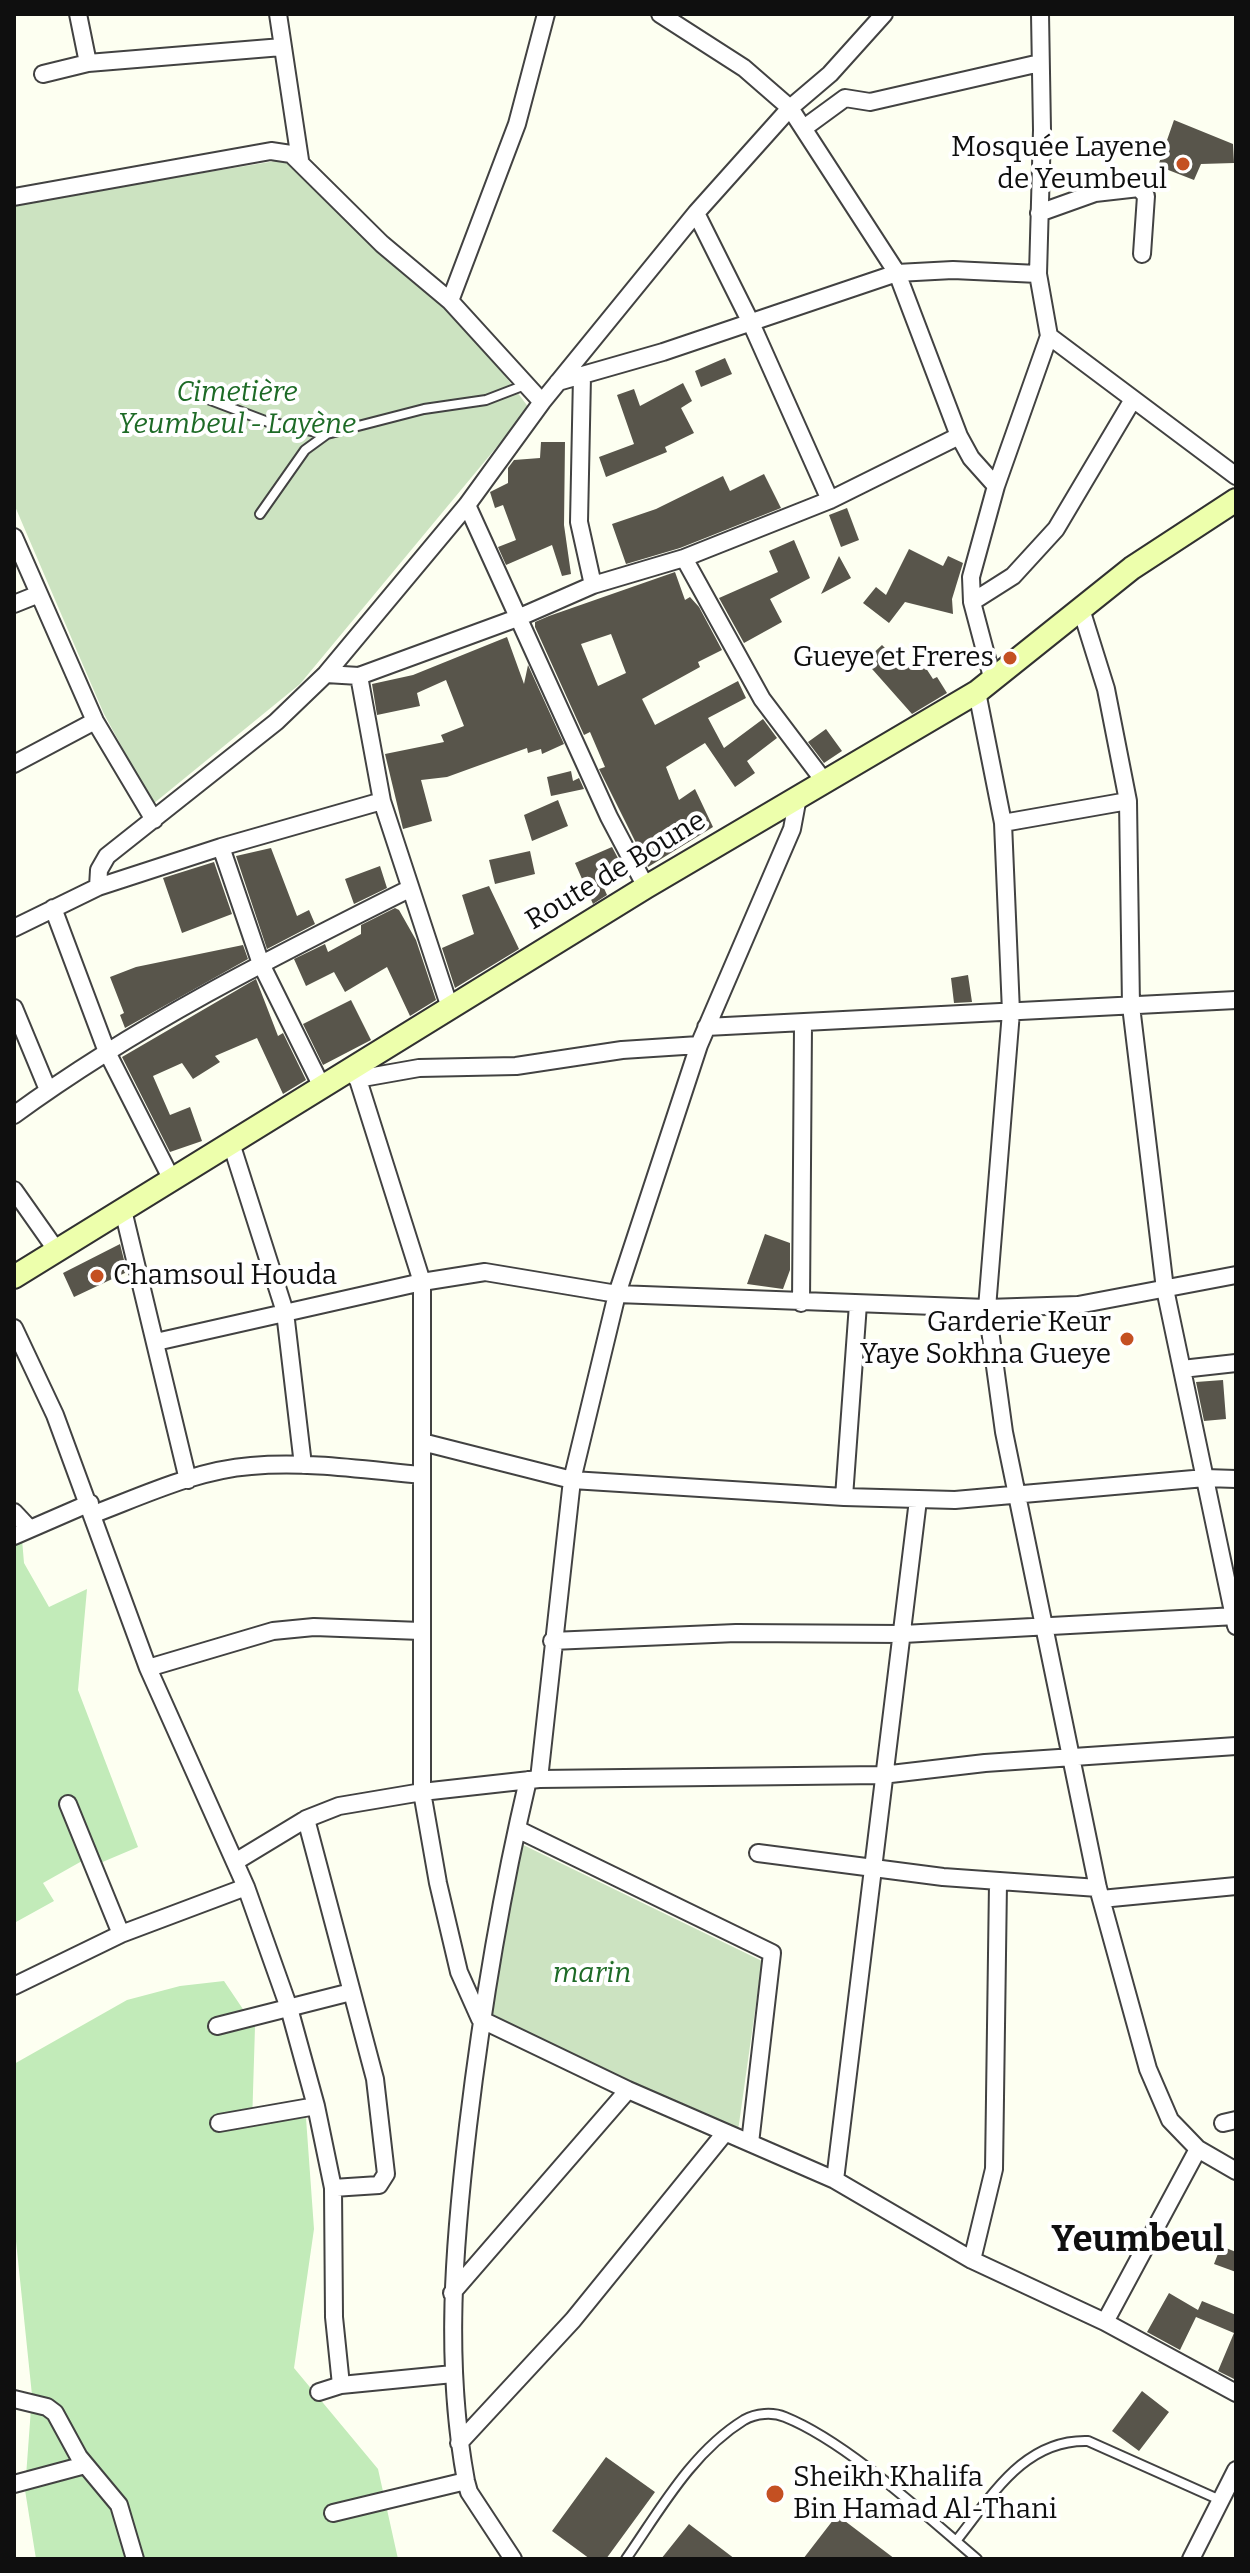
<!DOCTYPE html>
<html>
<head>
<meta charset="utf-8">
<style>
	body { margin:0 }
	#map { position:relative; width:1250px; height:2573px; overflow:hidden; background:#fdfff1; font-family:Bitter,serif }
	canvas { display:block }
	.frame { position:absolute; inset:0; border:16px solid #0f0f0f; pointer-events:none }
</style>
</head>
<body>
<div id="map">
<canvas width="1250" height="2573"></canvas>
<div class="frame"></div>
</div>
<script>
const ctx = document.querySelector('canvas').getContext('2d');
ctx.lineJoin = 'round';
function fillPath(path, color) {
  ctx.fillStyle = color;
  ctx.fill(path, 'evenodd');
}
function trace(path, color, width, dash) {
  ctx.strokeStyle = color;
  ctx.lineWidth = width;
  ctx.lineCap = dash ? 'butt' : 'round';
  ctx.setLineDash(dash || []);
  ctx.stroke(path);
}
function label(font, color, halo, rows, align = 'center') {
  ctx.font = font + ' Bitter,serif';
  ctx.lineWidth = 8;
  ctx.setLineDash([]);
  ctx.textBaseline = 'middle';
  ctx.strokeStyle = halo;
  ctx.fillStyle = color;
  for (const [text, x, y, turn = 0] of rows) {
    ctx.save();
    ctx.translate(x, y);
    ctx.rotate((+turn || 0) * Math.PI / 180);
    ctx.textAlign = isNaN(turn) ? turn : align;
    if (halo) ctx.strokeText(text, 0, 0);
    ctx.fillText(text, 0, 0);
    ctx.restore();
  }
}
fillPath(new Path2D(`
	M14,1520L21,1527L24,1563L49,1607L87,1589L78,1690L138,1847L86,1869L82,1861L43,1883L54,1901L16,1922Z
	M224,1981L255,2027L252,2124L306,2118L314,2229L294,2368L378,2469L398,2559H36L25,2490L32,2395L14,2222V2064L127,2000L180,1986Z`), '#c2ebb9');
fillPath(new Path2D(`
	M294,158L450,302L529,408L300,684L153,804L104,714L14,504V204Z
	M513,1840L762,1961L737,2138L489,2020Z`), '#cce3c1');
fillPath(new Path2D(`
	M1174,120L1233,144L1234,163L1201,164L1194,180L1158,166Z
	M725,358L732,374L701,387L695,371Z
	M683,383L692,401L681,408L694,433L665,447L667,452L606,477L599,457L634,444L617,395L634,389L640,406Z
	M541,442H565L564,525L571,574L562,576L552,545L506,565L498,547L516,540L503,505L495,508L490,492L508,483V468L514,460L540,458Z
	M764,474L781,508L680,548L626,564L612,524L656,509L723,476L730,491Z
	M847,508L859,540L841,547L829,515Z
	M794,540L810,578L770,599L782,622L744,643L719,598L778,572L769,551Z
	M909,549L943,566L948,556L963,563L952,599L953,614L905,602L889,623L863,603L876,587L886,595Z
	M839,556L851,578L821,594Z
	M675,572L685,600L690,597L699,607L722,650L698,662L700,667L642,699L655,725L738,681L746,698L708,718L724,748L763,719L777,738L747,761L755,773L735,787L705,743L666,767L679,800L695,789L713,827L648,867L599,769L605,767L590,732L584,735L535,627V622L549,616ZM611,634L626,673L598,686L581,644Z
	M507,637L524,684L528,665L564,744L542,754L541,749L528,753L527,748L447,777L421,780L432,821L403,829L385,754L444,742L441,735L464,726L446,680L417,693L420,706L377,715L372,684L413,675Z
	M882,645L905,668L920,659L933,679L937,677L947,693L912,714L865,661Z
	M826,729L842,751L824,763L808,742Z
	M571,771L573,781L579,778L584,789L551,796L547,777Z
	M558,800L568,826L532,841L524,815Z
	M612,847L627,875L603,886L607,895L593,904L575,863Z
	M271,848L297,916L309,910L315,924L267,949L236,856Z
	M530,851L535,874L495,884L489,860Z
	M214,862L232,914L182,933L163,878Z
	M380,866L387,888L354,904L345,879Z
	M489,886L519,949L455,988L442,948L474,934L462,895Z
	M395,908L399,910L416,940L436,1000L410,1016L387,967L345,992L334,972L306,986L294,959L325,944L328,952L361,934V925Z
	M243,945L248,959L125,1028L120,1015L124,1013L110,977L136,967Z
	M968,975L972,1002L954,1003L951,978Z
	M256,979L278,1036L283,1033L306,1080L283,1094L257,1038L215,1056L220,1062L193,1079L182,1063L153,1076L170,1115L190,1107L202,1141L170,1152L122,1057Z
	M351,1000L371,1040L323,1065L303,1024Z
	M765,1234L790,1243V1270L783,1289L747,1284Z
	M120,1244L127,1272L74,1297L63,1273Z
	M1223,1380L1226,1419L1204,1421L1196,1382Z
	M1221,2246L1236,2252V2272L1214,2264Z
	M1169,2293L1198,2310L1202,2301L1236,2315V2380L1218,2371L1234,2333L1196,2317L1180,2350L1147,2332Z
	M1142,2391L1169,2412L1139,2451L1112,2431Z
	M606,2457L655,2492L606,2559H590L552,2531Z
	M837,2515L895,2559H803Z
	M689,2524L735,2559H661Z`), '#58554b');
const lane = new Path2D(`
	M205,398L268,422L327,434
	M260,514L305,450L327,434L424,409L486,400L525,385
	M956,2541C992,2496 1024,2439 1088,2441L1220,2500
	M626,2559C660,2510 692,2452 744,2420C756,2413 773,2412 785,2417C847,2442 925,2515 977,2559`);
const street = new Path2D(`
	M78,14L88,63
	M278,14L300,160
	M660,14L744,68L790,108L897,273L959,436L971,458L996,486
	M43,74L88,63L282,47
	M804,128L845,98L870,102L1040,63
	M14,197L271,151L291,154L382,244L450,301L542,402
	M696,213L751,323L830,500
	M1039,213L1095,193L1139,188L1146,196L1142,254
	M450,301L517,124L546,14
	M1049,336L1236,476
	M582,376L579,522L593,585
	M558,382L663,352L897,273L953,270L1038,274
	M467,505L609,817L646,887
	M14,537L95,721L154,820
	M684,558L762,699L824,781
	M972,602L1013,576L1056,529L1132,401
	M14,604L39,594
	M1081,609L1106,689L1128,801L1131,1006L1165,1289L1236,1626
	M326,674L359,676L520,617L593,585L684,558L830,500L959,436
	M359,676L382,801L450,1008
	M993,681L972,602L971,577L996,486L1049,336L1038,274L1042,130L1040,14
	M977,692L1003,823L1011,1012L987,1308L1004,1432L1098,1888L1148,2069L1170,2120L1198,2149L1236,2171
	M14,764L95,721
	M1003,823L1128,801
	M221,847L261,964L322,1087
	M98,887L99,870L107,856L276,722L326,674L467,505L542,402L696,213L790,108L830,74L884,14
	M53,908L107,1052L172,1180
	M14,928L98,887L221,847L382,801
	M14,1008L48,1090
	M706,1027L1236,1000
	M354,1067L422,1282V1792L438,1883L459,1972L480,2019L628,2090L835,2180L972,2260L1105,2322L1236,2393
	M357,1079L419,1068L516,1066L622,1050L699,1045
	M14,1115C137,1025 273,957 409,889
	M231,1143L285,1312L303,1465
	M14,1190L57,1251
	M123,1210L188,1480
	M801,1303L803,1025
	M14,1328L55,1415L148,1668L246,1887L289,2008L316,2106L333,2188L334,2317L341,2385
	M156,1342L422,1282L485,1272L617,1294L987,1308L1078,1305L1236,1275
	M1182,1369L1236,1363
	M422,1442L572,1480L844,1497L955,1500L1205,1478L1236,1479
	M844,1497L858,1304
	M14,1512L29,1528
	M94,1514C144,1495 197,1470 251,1466C308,1461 366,1470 422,1475
	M14,1536L90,1503
	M552,1641L736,1633L903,1634L1236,1616
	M148,1668L273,1631L314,1627L421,1631
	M539,1779L572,1480L617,1294L699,1045L792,829L798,797
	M68,1804L121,1934
	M306,1819L375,2079L386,2174L379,2185L333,2188
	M517,1829L772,1953L750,2143
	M758,1853L943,1877L1098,1888
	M235,1862L306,1819L339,1806L422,1792L539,1779L882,1775L985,1763L1236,1746
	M1101,1899L1236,1886
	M14,1986L121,1934L246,1887
	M217,2026L351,1992
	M219,2123L316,2106
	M1223,2123L1236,2120
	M835,2180L918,1500
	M972,2260L994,2169L998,1883
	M452,2293L628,2090
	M1105,2322L1198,2149
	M319,2392L341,2385L453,2374
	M14,2399L47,2407L55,2413L79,2457L119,2505L135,2559
	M459,2443L573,2320L724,2134
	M14,2484L85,2465
	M333,2513L466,2481
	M513,2559L469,2492L466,2481C444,2362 454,2245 468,2126C482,2009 501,1894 528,1780
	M1191,2559L1236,2470`);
const secondary = new Path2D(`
	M14,1277L646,887L977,692L1132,568L1236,500`);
trace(lane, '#424242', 12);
trace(street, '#424242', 20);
trace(secondary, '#313131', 26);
trace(lane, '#fff', 8);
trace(street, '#fff', 16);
trace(secondary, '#edffac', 22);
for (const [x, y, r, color] of [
	[1183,164,8,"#c45022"],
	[1010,658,8,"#c45022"],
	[97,1276,8,"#c45022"],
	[1127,1339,8,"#c45022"],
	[775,2494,10,"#c45022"]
]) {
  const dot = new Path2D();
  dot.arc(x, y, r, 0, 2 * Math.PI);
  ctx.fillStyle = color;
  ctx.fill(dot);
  trace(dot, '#fff', 3);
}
label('28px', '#0f0f0f', '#fff', [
	["Mosquée Layene",1167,148],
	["de Yeumbeul",1167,180],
	["Gueye et Freres",994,658],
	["Chamsoul Houda",113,1276,"left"],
	["Garderie Keur",1111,1323],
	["Yaye Sokhna Gueye",1111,1355],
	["Sheikh Khalifa",793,2478,"left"],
	["Bin Hamad Al-Thani",793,2510,"left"]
], 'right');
label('italic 28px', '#1d6a26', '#fff', [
	["Cimetière",237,393],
	["Yeumbeul - Layène",237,425],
	["marin",592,1974]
]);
label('28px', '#0f0f0f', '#fff', [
	["Route de Boune",616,871,-31]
]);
label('bold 36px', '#0f0f0f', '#fff', [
	["Yeumbeul",1138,2241]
]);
</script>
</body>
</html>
